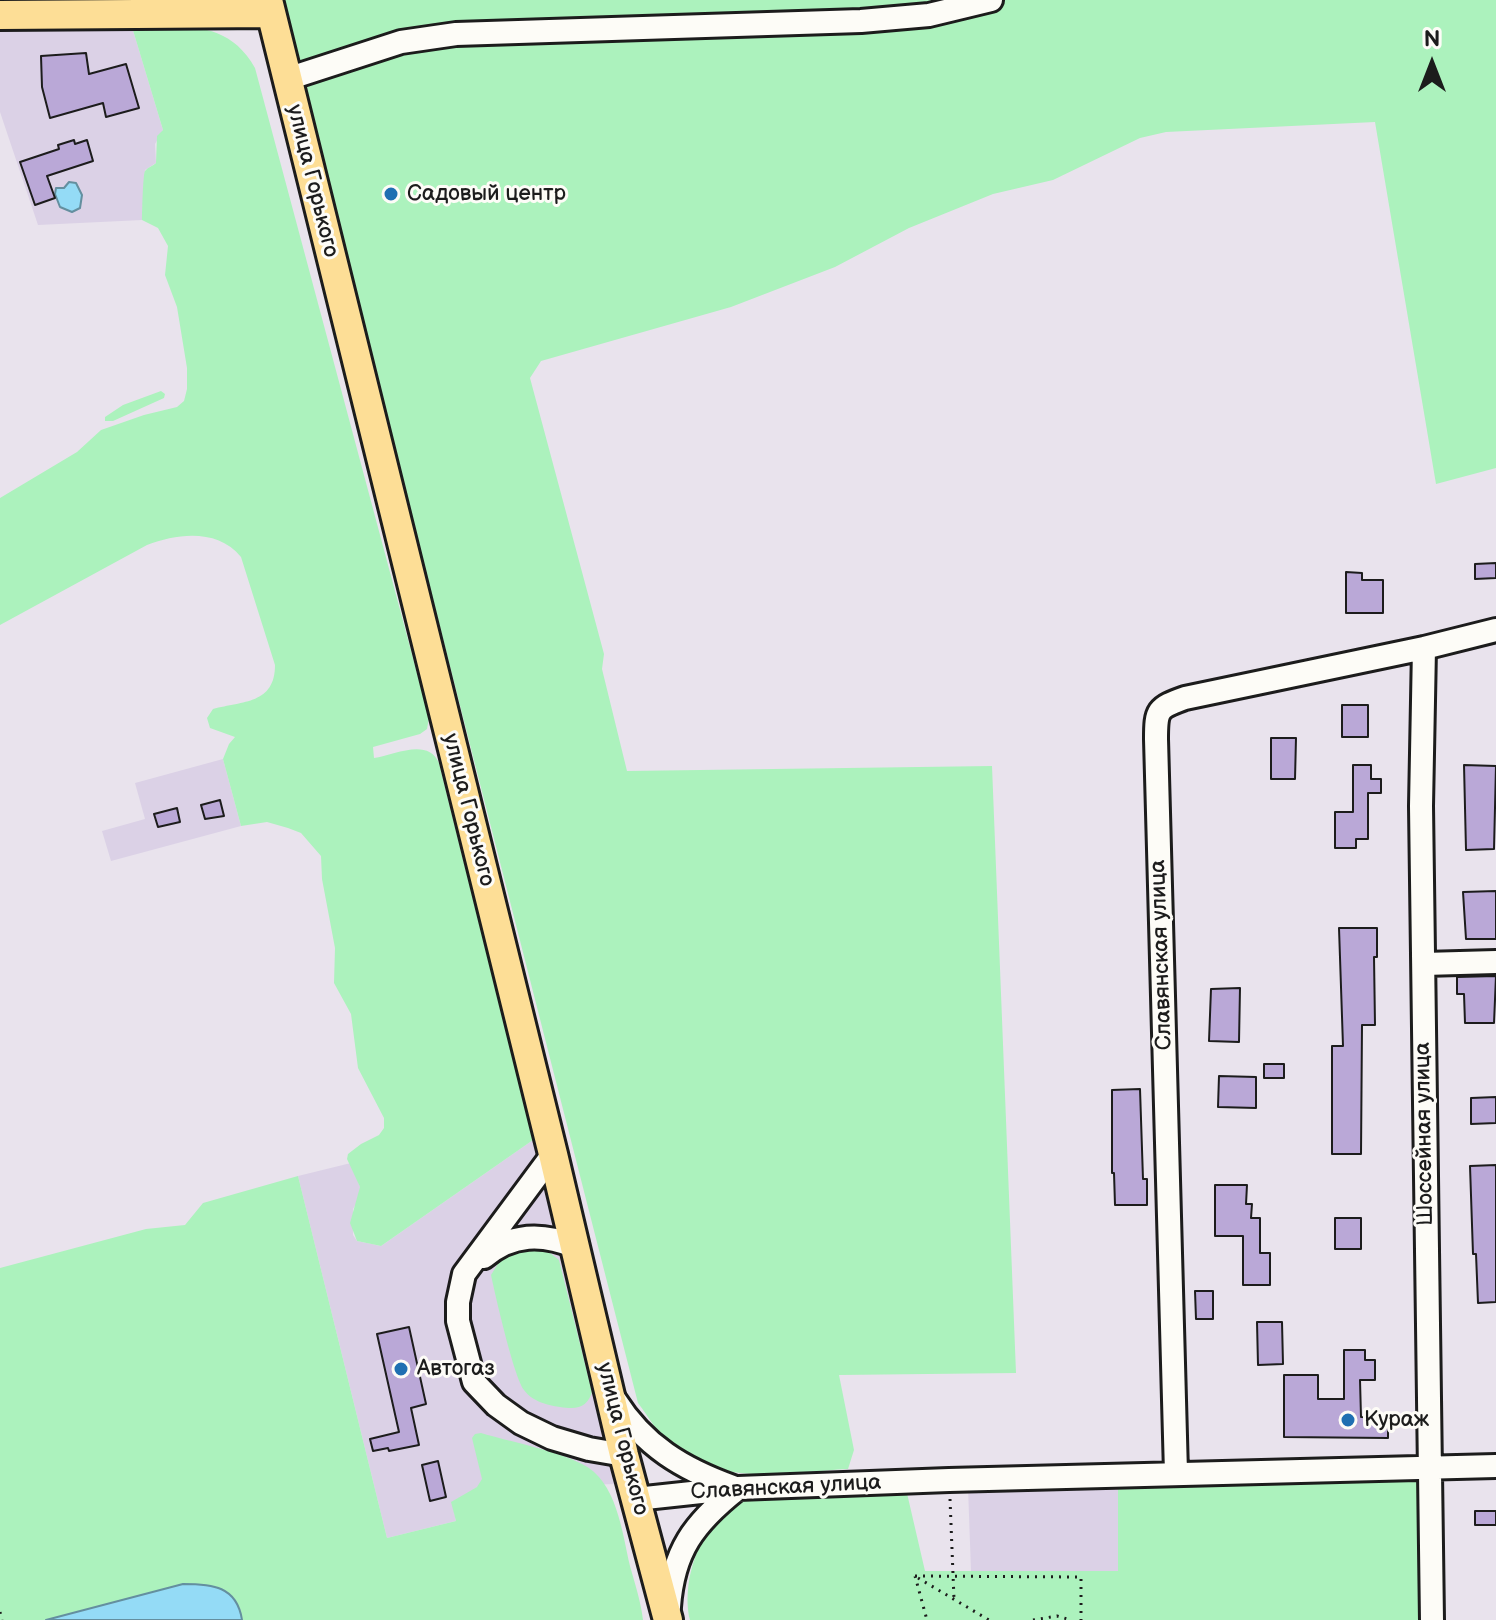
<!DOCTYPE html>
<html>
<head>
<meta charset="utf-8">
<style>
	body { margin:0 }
	#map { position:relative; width:1496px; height:1620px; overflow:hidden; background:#e9e3ed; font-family:"Balsamiq Sans",sans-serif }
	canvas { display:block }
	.north { position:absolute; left:1392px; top:24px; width:80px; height:80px; -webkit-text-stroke:6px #fdfcf7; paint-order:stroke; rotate:0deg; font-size:22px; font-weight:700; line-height:32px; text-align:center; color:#1c1c1c }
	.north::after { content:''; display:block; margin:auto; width:28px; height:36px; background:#1c1c1c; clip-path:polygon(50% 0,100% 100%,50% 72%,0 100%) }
</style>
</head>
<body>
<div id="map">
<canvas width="1496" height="1620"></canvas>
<div class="north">N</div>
</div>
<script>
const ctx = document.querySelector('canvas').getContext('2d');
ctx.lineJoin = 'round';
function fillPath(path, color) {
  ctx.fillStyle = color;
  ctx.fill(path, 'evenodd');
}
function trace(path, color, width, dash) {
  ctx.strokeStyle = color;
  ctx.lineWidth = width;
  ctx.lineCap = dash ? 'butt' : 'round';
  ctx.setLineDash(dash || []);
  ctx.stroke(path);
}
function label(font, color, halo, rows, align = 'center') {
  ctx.font = font + ' "Balsamiq Sans",sans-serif';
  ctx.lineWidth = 6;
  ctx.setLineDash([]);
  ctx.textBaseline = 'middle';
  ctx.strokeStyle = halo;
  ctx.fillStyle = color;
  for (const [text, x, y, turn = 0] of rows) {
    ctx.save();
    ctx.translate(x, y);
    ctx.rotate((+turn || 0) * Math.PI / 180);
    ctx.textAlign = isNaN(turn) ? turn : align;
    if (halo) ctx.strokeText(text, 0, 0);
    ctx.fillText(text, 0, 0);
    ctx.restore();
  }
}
fillPath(new Path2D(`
	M0,27H132L163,130L155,144L156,163L145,170L142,220L38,225L0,112Z
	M223,759L241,826L111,861L102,831L145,819L135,783Z
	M533,1140L619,1484L478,1487L452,1502L456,1521L387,1538L298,1176L351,1163L360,1187L359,1199L353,1209V1235L357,1241L381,1246Z
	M1118,1483V1571H971L968,1487Z`), '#dbd1e6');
fillPath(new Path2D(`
	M280,0H1496V468L1436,484L1375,122L1166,132L1140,138L1053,180L993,194L909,228L835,267L731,307L541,361L530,378L604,654L602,669L627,771L992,766L1016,1373L839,1375L854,1450L848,1469C789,1472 723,1487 673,1447C659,1436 649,1417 638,1403Z
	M132,27C180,27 227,18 255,68L429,718L427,729L420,734L373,747L374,758C394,755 428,737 439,763L533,1140L381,1246L357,1241L350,1223L360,1187L347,1159L348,1154L361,1144L379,1135L384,1128V1118L358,1068L351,1014L334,983L335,948L322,879L321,856L301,833L288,828L267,822L241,826L223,759L229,744L235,737L210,728L207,718L213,709C243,701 275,704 275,665L241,557C218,529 179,533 147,545L0,625V498L77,452L101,430L144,415L177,407L184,401L187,389V368L177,307L165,275L168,246L158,228L142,220C142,214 143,173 145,171C148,167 153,166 156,163L157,136L163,130Z
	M161,391L165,394L164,398L113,421H105V417L123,405Z
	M298,1176L387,1538L456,1521L451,1502L477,1487L482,1479L472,1438L475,1434L481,1433C511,1442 555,1450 582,1464C617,1481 622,1532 630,1566C635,1584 641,1602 643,1620H242L240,1608L183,1584L46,1620H0V1268L146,1229L185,1225L203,1203Z
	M523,1246L545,1249L559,1260L592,1392C589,1403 581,1409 569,1408C554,1407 533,1403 524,1390C514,1377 495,1294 491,1275L502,1257Z
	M1421,1473L1423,1620H690C680,1577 704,1511 751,1499C765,1495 781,1497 795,1496C832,1494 869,1491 906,1489L925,1571H1118V1483Z`), '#acf2bd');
const water = new Path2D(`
	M69,182L76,183L82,195L80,208L72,212L60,207L55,194L56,188H64Z
	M183,1584C212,1584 237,1586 242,1620H46Z`);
fillPath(water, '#94dbf6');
trace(water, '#648f9f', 2);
const building = new Path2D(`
	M86,53L89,74L126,64L139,108L106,117L103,103L50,118L42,87L41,56Z
	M74,140L75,144L87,140L93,161L47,176L55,198L35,205L20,162L59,149L58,145Z
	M1496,563V578L1475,579V564Z
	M1346,572L1362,573V580H1383V613H1346Z
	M1342,705H1368V737H1342Z
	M1271,738H1296L1295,779H1271Z
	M1353,765H1371V779H1381V793H1368V839H1356V848H1335V812H1353Z
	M1464,765L1496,766L1494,849L1466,850Z
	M220,800L224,816L205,819L201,805Z
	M177,808L180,822L158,827L154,814Z
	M1496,891V939H1466L1463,892Z
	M1339,928H1377V957H1374L1375,1025H1362L1361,1154H1332V1046H1343Z
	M1496,976L1494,1023H1465L1464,994H1457V977Z
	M1240,988L1239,1042L1209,1041L1211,989Z
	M1264,1064H1284V1078H1264Z
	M1219,1076L1256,1077V1108L1218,1107Z
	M1140,1089L1143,1179H1147V1205H1115L1114,1173H1112V1090Z
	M1496,1097V1123L1471,1124V1098Z
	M1496,1165V1302L1478,1303L1476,1254H1473L1470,1166Z
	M1215,1185H1247L1246,1204H1252L1251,1218H1260V1253H1270V1285H1243V1236H1215Z
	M1335,1218H1361V1249H1335Z
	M1195,1291H1213V1319H1196Z
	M1257,1322H1282L1283,1364L1258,1365Z
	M409,1327L426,1404L411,1408L419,1445L389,1451L388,1448L373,1451L370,1439L399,1432L377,1334Z
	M1344,1350H1365V1360H1375V1380H1360L1361,1417L1388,1418V1438L1284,1437V1375H1318V1399H1344Z
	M438,1461L446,1497L430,1501L422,1465Z
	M1475,1511H1496V1525H1475Z`);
fillPath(building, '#baa8d7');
trace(building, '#1c1c1c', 2);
const minor = new Path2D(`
	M287,79L401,42L456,34L861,21L929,15L991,0
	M1424,648L1421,806L1432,1620
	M1424,964L1496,962
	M553,1154L464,1274L458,1302V1321L474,1382L496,1405L521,1423L552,1438L589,1449L624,1455
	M484,1257C512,1233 543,1233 576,1247
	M615,1400C644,1446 683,1469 733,1487
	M1176,1473L1156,739C1156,710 1157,708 1185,698L1424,648L1496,630
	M636,1499L738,1488L949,1480L1496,1466
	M669,1607C673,1551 694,1523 737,1489`);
const major = new Path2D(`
	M268,0L553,1154L624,1455L668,1620
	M0,15L271,13`);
trace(minor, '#1c1c1c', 28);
trace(major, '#1c1c1c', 34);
trace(new Path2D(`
	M950,1499L954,1599
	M915,1576L1081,1577V1620
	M915,1576L927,1620
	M918,1578L989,1620
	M0,1612L2,1620
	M1033,1620L1057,1616L1071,1620`), '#1c1c1c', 3, [2, 6]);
trace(minor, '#fdfcf7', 22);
trace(major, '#fdde96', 28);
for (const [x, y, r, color] of [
	[391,194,8,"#1f6fb2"],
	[401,1369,8,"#1f6fb2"],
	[1348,1420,8,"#1f6fb2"]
]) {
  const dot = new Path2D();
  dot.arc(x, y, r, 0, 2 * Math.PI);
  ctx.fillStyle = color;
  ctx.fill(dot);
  trace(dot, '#fdfcf7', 3);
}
label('22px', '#1c1c1c', '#fdfcf7', [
	["улица Горького",312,181,76],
	["улица Горького",468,810,76],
	["Славянская улица",1162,955,-92],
	["Шоссейная улица",1425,1134,-91],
	["улица Горького",622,1439,76],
	["Славянская улица",786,1488,-3]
]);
label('22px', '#1c1c1c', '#fdfcf7', [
	["Садовый центр",407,194],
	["Автогаз",417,1369],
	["Кураж",1364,1420]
], 'left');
</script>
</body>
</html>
